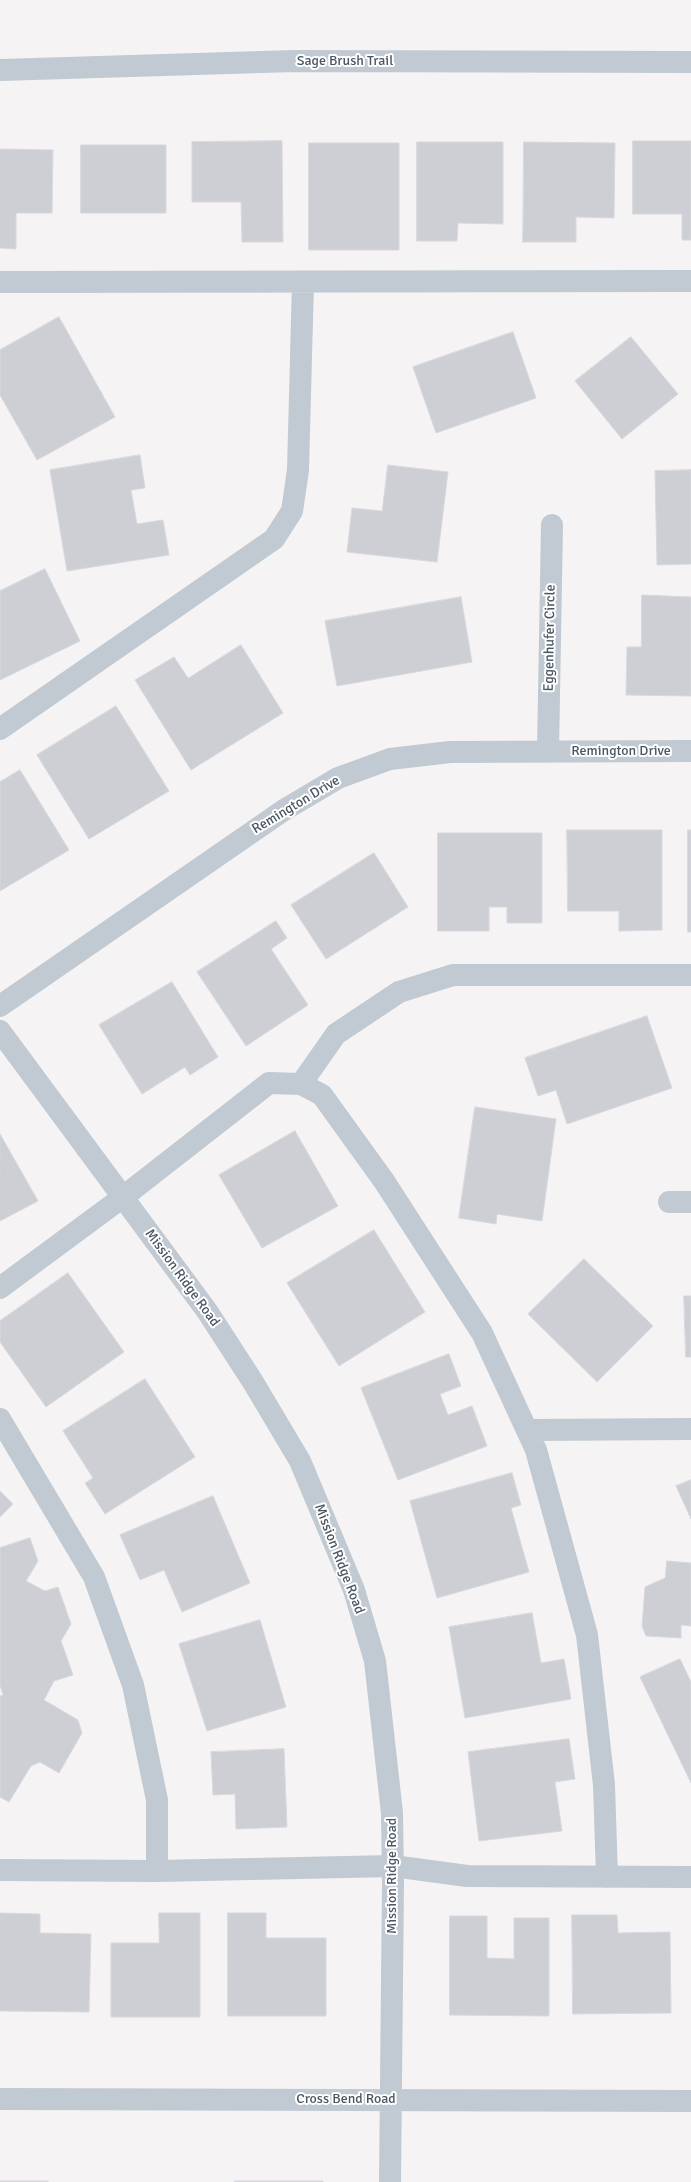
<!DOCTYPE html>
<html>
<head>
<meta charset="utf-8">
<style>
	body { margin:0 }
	canvas { display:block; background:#f5f3f3 }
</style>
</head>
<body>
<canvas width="691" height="2182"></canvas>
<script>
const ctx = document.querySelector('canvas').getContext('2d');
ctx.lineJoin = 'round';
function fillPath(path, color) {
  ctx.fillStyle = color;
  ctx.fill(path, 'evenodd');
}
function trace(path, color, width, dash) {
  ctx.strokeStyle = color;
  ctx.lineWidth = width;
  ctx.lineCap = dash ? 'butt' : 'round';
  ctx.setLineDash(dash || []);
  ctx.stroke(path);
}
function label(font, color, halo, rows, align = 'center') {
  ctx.font = font + ' Signika,sans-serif';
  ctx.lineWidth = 4;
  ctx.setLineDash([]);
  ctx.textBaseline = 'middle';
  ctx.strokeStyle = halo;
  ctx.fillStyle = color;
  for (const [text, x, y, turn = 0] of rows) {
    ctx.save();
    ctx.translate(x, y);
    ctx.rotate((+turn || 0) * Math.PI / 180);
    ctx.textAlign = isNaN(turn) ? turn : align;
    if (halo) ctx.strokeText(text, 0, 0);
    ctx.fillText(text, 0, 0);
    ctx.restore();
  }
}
const building = new Path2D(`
	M282,141L283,242H242L241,202H192V142Z
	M633,141H691V240H682V214H633Z
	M417,142H503V224L458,223L457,241H417Z
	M524,142L615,143L614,218L576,217V242H523Z
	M309,143H399V250H309Z
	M81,145H166V213H81Z
	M0,149L53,150L52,213H16V249L0,248Z
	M59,317L115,417L37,460L0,395V350Z
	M513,332L536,398L436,433L413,367Z
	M631,337L678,394L622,439L575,381Z
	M140,455L145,488L131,490L137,524L163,520L169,555L67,571L50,470Z
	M388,465L448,472L437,562L347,552L352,508L382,511Z
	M691,470V564L657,565L655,471Z
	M45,569L80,641L0,680V591Z
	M642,595L691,597V696L626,695L627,647H641Z
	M461,597L472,662L337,686L325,621Z
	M241,645L283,713L191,770L135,680L174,657L188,678Z
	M116,706L169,791L89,839L37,755Z
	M20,770L69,850L0,891V782Z
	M567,830H662V930L619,931V911H568Z
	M688,830H691V932H688Z
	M438,833H542V923H507V907H489V931H438Z
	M374,853L408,907L326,959L291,905Z
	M276,921L287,938L271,949L308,1005L246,1046L197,972Z
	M172,982L218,1057L190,1075L185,1067L142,1094L99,1025Z
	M647,1016L672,1088L567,1124L556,1090L538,1096L525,1058Z
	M475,1107L556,1119L542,1221L497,1214L496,1224L459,1218Z
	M295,1131L338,1206L262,1248L219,1175Z
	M0,1134L38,1201L0,1221Z
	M374,1230L425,1312L339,1366L287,1283Z
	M584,1259L653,1326L597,1382L528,1314Z
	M68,1273L124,1352L46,1407L0,1342V1321Z
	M684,1296H691V1357H686Z
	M449,1354L461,1386L440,1394L448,1415L472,1406L487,1446L398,1480L361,1388Z
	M145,1379L195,1457L105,1514L85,1483L93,1478L63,1431Z
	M512,1473L521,1505L511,1508L529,1572L437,1598L410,1501Z
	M691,1480V1519L676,1486Z
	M0,1491L13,1504L0,1517Z
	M213,1496L250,1583L182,1612L164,1570L140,1580L120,1535Z
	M30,1538L38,1561L26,1581L45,1591L58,1587L71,1624L61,1641L73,1675L54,1681L44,1700L78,1720L82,1733L59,1773L40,1762L31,1766L9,1802L0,1797V1696L3,1695L0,1685V1548Z
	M667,1561L691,1563V1626L681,1625V1638L646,1636L642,1626L645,1587L665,1578Z
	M532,1613L541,1663L564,1659L571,1699L465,1718L449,1627Z
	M260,1620L286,1707L207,1731L179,1644Z
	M680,1659L691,1682V1783L640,1677Z
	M569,1739L575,1779L555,1782L562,1831L479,1841L468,1752Z
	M284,1749L287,1827L236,1829L235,1794L213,1795L211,1752Z
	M0,1913L40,1914V1933L91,1934L89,2012L0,2011Z
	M159,1913H200V2017H111V1943H159Z
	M228,1913H266V1938H326V2016H228Z
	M572,1915H617L618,1933L670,1932L671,2013L573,2014Z
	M450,1916H487V1958L514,1959V1918H549V2016L450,2015Z
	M0,2181H48V2182H0Z
	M235,2181H323V2182H235Z`);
fillPath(building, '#cdcfd5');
trace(building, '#d7d9de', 1);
trace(new Path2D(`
	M0,70L295,61L691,62
	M0,282L691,281
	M0,729L274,539L292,511L298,470L303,282
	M548,751L552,525
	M0,1006L284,810L338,778L390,759L450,752L691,751
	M0,1031L207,1311L253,1382L300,1461L354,1590L375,1661L392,1813L393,1883L390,2182
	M301,1084L336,1034L399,992L453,975H691
	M669,1202H691
	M0,1288L123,1197L269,1083L301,1084L322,1095L384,1181L482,1333L536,1450L587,1635L604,1785L607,1877
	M0,1419L94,1577L133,1685L157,1800V1871
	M527,1430L691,1429
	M0,1870L157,1871L393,1866L467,1876L691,1877
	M0,2099L691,2101`), '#c1cad2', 22);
label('14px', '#4a5661', '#fff', [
	["Sage Brush Trail",345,61],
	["Eggenhufer Circle",550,638,-89],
	["Remington Drive",621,751],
	["Remington Drive",296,805,-31],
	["Mission Ridge Road",182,1278,54],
	["Mission Ridge Road",339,1559,69],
	["Mission Ridge Road",392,1876,-90],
	["Cross Bend Road",346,2099]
]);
</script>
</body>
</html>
